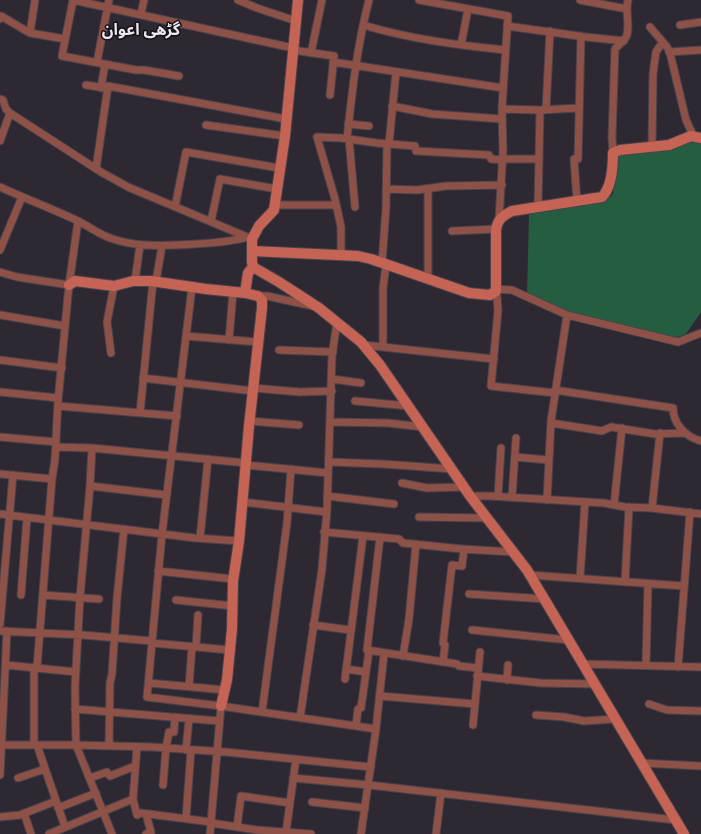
<!DOCTYPE html>
<html>
<head>
<meta charset="utf-8">
<style>
	body { margin:0 }
	canvas { display:block; background:#2e2832 }
</style>
</head>
<body>
<canvas width="701" height="834"></canvas>
<script>
const ctx = document.querySelector('canvas').getContext('2d');
ctx.lineJoin = 'round';
function fillPath(path, color) {
  ctx.fillStyle = color;
  ctx.fill(path, 'evenodd');
}
function trace(path, color, width, dash) {
  ctx.strokeStyle = color;
  ctx.lineWidth = width;
  ctx.lineCap = dash ? 'butt' : 'round';
  ctx.setLineDash(dash || []);
  ctx.stroke(path);
}
function label(font, color, halo, rows, align = 'center') {
  ctx.font = font + ' "DM Sans","Noto Sans Arabic",sans-serif';
  ctx.lineWidth = 3;
  ctx.setLineDash([]);
  ctx.textBaseline = 'middle';
  ctx.strokeStyle = halo;
  ctx.fillStyle = color;
  for (const [text, x, y, turn = 0] of rows) {
    ctx.save();
    ctx.translate(x, y);
    ctx.rotate((+turn || 0) * Math.PI / 180);
    ctx.textAlign = isNaN(turn) ? turn : align;
    if (halo) ctx.strokeText(text, 0, 0);
    ctx.fillText(text, 0, 0);
    ctx.restore();
  }
}
fillPath(new Path2D(`
	M693,141H701V312L686,334L674,338L565,311L527,295L529,213L610,197L613,194L618,155L683,145Z`), '#255d40');
const street = new Path2D(`
	M73,0L293,48
	M73,0L62,56L136,70H144L179,76
	M238,0L257,8L296,21
	M419,0L508,16L502,107L503,150L499,220
	M580,0L627,9
	M141,14L144,0
	M0,19L1,16L30,33L65,39
	M363,25C410,39 457,45 505,50
	M680,25L701,22
	M507,26L586,37L624,41
	M650,27L667,47L670,53L686,120L694,137
	M30,33L35,0
	M461,45L468,9
	M293,50L334,56L330,95
	M669,52L701,50
	M311,53L322,0
	M97,62L109,0
	M333,62L503,88
	M86,85L105,88
	M101,88L105,64
	M0,99L3,100L6,109L10,113L101,172L128,187L252,239
	M392,106L432,114L502,119
	M502,109L540,110L579,108
	M546,110L550,31
	M348,124L369,126
	M206,125L285,136
	M347,139C352,92 357,46 369,0
	M349,139L355,207
	M0,141L10,113
	M389,144L396,72
	M652,147L653,74L656,52L662,43
	M613,153L612,137L615,49C619,44 625,41 627,35C630,23 625,11 628,0
	M502,159H539
	M96,169L108,86L286,119
	M0,187C26,199 53,209 78,221C90,227 100,235 113,239C134,246 154,246 176,245C201,244 224,243 248,237
	M386,189L417,190L446,186L502,185
	M428,189V279
	M577,201L574,159H578L581,36
	M274,205H336
	M175,207L186,152L279,168
	M538,207L540,110
	M211,221L220,179L277,189
	M452,231L496,229
	M0,250L22,197
	M341,255V227L335,199L317,137L341,138L377,143L415,146L416,151L489,155L491,159L502,160
	M382,263L386,208L387,144
	M0,272L17,277L69,285
	M135,281L140,245
	M156,281L162,246
	M192,287L162,534L147,697L221,706L376,729
	M496,289L512,290L567,315L678,342L701,333
	M496,291L497,296L498,311L491,386L555,393
	M258,296H267L313,306
	M0,315L65,326
	M186,336L258,342
	M229,340L233,292
	M364,345L494,359
	M383,347V288L386,265
	M279,350L333,352
	M111,353L107,322L114,286
	M0,360L62,368
	M143,378L253,391
	M332,379L361,383
	M253,388L300,392L332,391
	M555,390L673,408C673,424 686,437 701,441
	M0,392L58,398
	M355,401L409,406
	M58,406L177,416
	M140,413L153,281
	M250,421L299,425
	M330,422L388,423L423,427
	M551,423L602,431L611,427L655,434L685,433
	M0,437L56,442
	M56,447L92,448L246,463
	M92,448L90,486L80,597L75,687L76,745L112,834
	M515,457L549,460
	M329,462L383,464L452,469
	M246,465L328,473
	M0,474L52,479
	M402,483L427,488L464,487
	M90,486L167,495
	M327,496L394,504
	M470,496H490L604,503L625,507L652,508L701,514
	M498,496L501,448
	M512,497L516,438
	M547,500L551,421L567,315
	M243,502L326,512
	M614,505L622,428
	M652,508L660,433
	M0,514L195,538L239,541
	M419,517L487,518
	M324,532L399,539L403,543L462,549L513,552
	M380,537L367,650L457,664L459,666L478,668
	M200,538L208,459
	M158,571L233,579
	M530,575L684,586
	M580,578L585,502
	M625,582L629,507
	M469,594L545,599
	M21,595L27,518
	M43,595L99,599
	M176,600L233,606
	M0,624L13,475
	M313,625L350,630
	M472,630L568,640
	M0,631L83,635L152,641
	M152,643L230,650
	M196,647L198,615
	M403,656L409,619L416,544
	M443,662L445,645L443,643L452,565L462,566L464,549
	M583,664L701,667
	M6,665L76,672
	M646,665L648,584
	M37,667L52,479L55,459L58,401L69,285L78,221
	M678,667L690,512
	M346,669L366,672
	M477,676L541,683L594,684
	M345,679L363,536
	M507,680L508,665
	M149,683L225,690
	M189,686L192,647
	M380,696L475,704
	M649,704L667,710L701,711
	M75,709L219,721
	M262,712L287,523L291,469
	M536,715L564,717L584,721L615,719
	M300,718L322,569L327,510L332,356L337,322
	M473,725L480,652
	M356,726L358,709L361,708L369,651
	M0,745H76L153,747L226,752L371,767
	M34,745V667
	M37,745L65,827
	M109,745L110,683L112,674L117,598L124,529
	M137,747L133,799L137,815L141,813L211,822
	M186,750L189,719
	M641,763L701,766
	M0,775L7,631
	M18,778L45,769
	M90,778L107,772L110,776L135,766
	M293,778L369,785L675,820
	M163,785L166,748L169,732H174L175,717
	M312,802L365,808
	M58,808L96,793
	M24,813L31,834
	M0,817L20,815L56,801
	M186,818L191,750
	M211,823L257,830L311,834
	M237,827L241,796L290,803
	M286,832L296,759
	M49,834L133,799
	M146,834L151,832L146,814
	M210,834L221,706
	M361,834L376,729L384,654
	M436,834L441,793`);
const secondary = new Path2D(`
	M298,0L285,136L274,210L259,226L252,239V262L253,267L279,282L319,308L361,342L380,365L470,496L527,570L684,834
	M252,251L358,256L371,259L469,293L490,295L496,291V231C497,220 502,216 512,211L602,197C612,187 613,166 613,153L620,150L669,145L691,136L701,138
	M69,285L75,281L114,286L133,281H151L206,289L245,293L258,296L262,300V308L249,426L239,541L233,581L232,629L227,680L221,706
	M245,293L248,273L253,267`);
trace(street, '#49434c', 9);
trace(secondary, '#49434c', 12);
trace(street, '#8e5147', 7);
trace(secondary, '#c56454', 10);
label('bold 16px', '#ede9ef', '#151217', [
	["گڑھی اعوان",141,31]
]);
</script>
</body>
</html>
